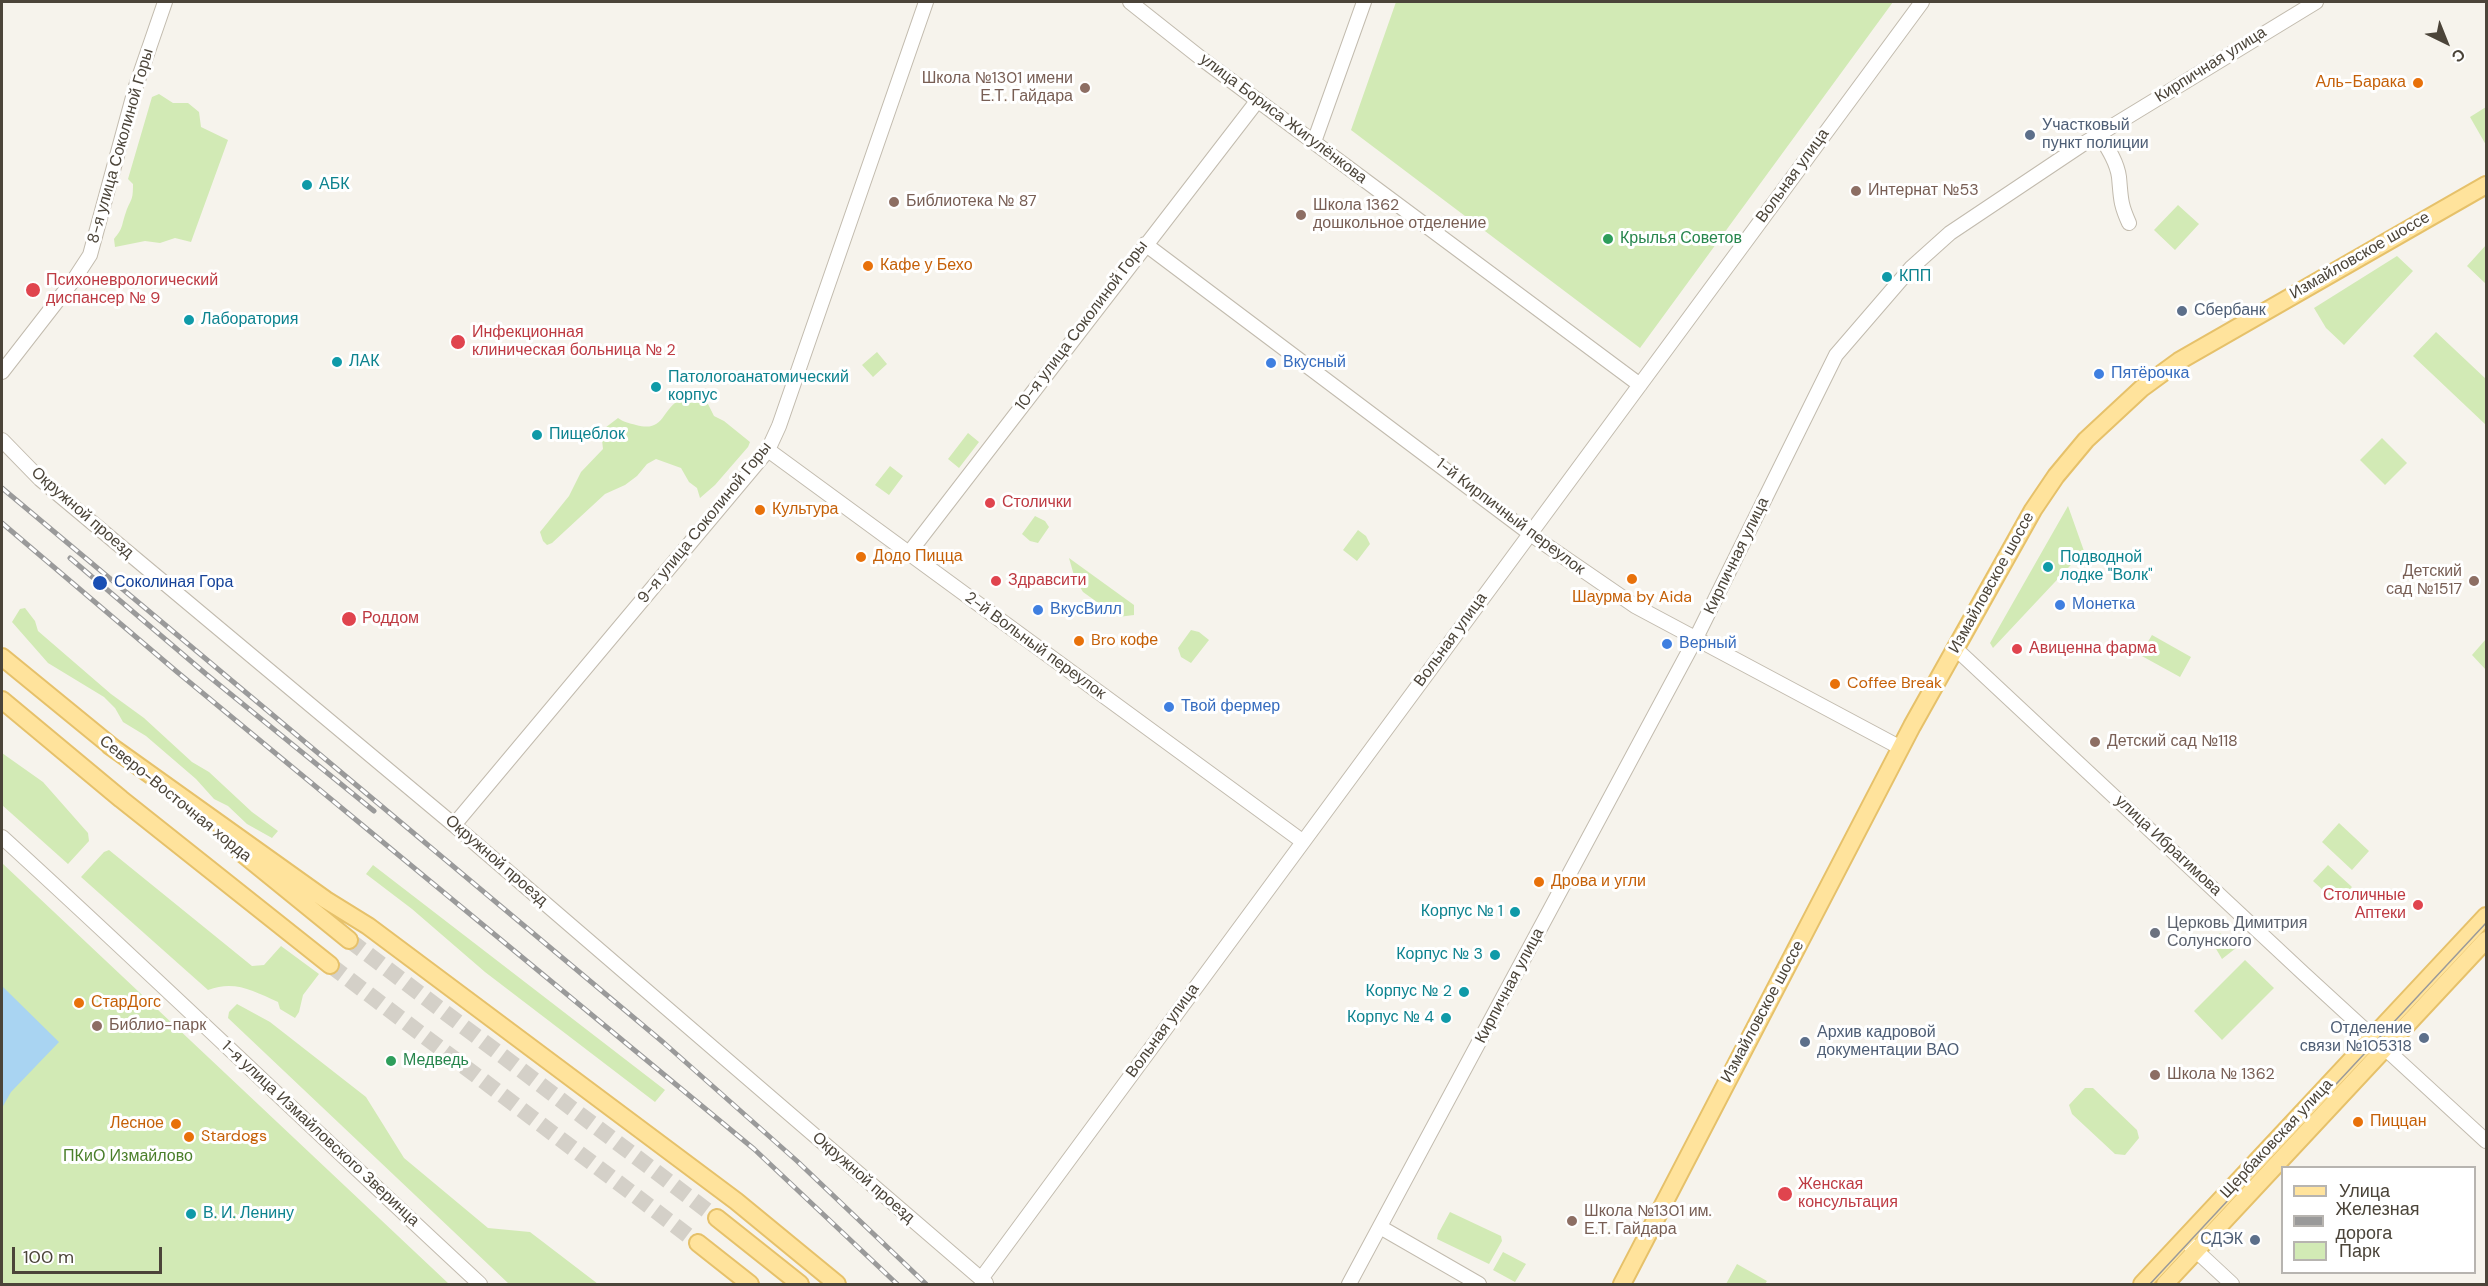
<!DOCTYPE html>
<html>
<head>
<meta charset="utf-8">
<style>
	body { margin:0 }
	#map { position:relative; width:2488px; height:1286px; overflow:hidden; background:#f6f3ec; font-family:"DM Sans",sans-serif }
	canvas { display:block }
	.frame { position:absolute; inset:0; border:3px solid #4b4439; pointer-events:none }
	.legend { position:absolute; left:2281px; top:1166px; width:195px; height:108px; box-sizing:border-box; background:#fff; border:2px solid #b7b4b0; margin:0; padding:8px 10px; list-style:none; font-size:18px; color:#4b4439 }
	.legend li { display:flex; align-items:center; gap:12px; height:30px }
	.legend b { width:30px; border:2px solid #b7b4b0 }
	.north { position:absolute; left:2416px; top:12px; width:60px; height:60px; -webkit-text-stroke:4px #fff; paint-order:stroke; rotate:137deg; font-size:16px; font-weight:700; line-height:24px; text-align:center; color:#4b4439 }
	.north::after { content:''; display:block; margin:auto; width:21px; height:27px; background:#4b4439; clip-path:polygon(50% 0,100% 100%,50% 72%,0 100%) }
	.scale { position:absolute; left:12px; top:1247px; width:150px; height:27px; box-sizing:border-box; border:3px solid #4b4439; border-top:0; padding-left:8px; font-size:18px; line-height:21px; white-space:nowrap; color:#4b4439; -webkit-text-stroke:4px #fff; paint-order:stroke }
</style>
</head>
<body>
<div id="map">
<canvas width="2488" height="1286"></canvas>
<div class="frame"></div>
<ul class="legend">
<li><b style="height:8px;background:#ffe39c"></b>Улица</li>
<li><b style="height:8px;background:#9a9a9a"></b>Железная дорога</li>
<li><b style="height:16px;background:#d2eab5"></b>Парк</li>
</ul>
<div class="north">С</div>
<div class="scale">100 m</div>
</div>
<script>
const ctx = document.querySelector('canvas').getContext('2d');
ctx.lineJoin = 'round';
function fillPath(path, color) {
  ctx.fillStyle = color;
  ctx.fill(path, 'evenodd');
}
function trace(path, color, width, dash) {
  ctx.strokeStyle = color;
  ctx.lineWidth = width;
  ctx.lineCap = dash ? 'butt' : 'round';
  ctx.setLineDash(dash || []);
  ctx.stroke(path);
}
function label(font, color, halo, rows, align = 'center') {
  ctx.font = font + ' "DM Sans",sans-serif';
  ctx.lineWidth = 6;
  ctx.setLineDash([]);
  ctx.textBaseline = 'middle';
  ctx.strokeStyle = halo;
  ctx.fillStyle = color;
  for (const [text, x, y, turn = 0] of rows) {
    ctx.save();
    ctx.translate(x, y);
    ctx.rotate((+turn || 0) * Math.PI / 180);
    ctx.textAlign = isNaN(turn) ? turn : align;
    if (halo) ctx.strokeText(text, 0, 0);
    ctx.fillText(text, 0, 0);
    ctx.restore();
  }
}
fillPath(new Path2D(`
	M1396,2H1893L1640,348L1351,130Z
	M159,94L173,103H188L199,112L201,127L228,140L191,242L175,238L160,243L145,241L115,247L114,239C124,227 121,226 126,212C131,198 133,202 133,184L128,179L152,97Z
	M2486,107V145L2470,117Z
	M2178,205L2199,224L2175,250L2154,230Z
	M2486,245V284L2467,266Z
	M2397,256L2413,271L2344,345L2326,328L2314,308Z
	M2436,332L2486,379V425L2413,356Z
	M877,352L887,364L873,377L862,365Z
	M681,399L707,402L714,416L724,421L750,442L748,447L715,485L700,498L697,488L689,482L681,468L656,459L647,464L637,476L625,485L605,494L552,543L547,545L543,541L540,532L569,496L581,472L603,449L601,431L618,418C623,422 629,423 636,425C665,433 661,409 681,399Z
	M968,433L979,442L959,468L948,459Z
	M2382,438L2407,463L2385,485L2360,460Z
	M890,466L903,476L889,495L875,485Z
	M2068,506L2084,551L1993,648L1990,643Z
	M1035,516L1045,521L1049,527L1038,543L1030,541L1022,534Z
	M1358,530L1366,536L1370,544L1357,561L1343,550Z
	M1069,558L1134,605V615L1118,617L1083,592L1075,579Z
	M25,608L35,621L38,631L111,694L144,718L192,762L209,772L252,812L278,831L272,838L247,824L228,806L214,799L196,779L146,736L123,722L115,708L104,697L48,663L12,622L20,609Z
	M1191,630L1199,632L1209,640L1191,663L1181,657L1178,648Z
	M2152,635L2191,657L2180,677L2140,655Z
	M2486,639V670L2472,655Z
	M2,753L43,782L88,833L89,841L68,864L2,805Z
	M2339,823L2369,851L2352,870L2322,842Z
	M109,850L252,966L264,965L281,946L319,974L303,995L299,1012L295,1018L280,1009L278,1002C253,991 235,980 208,990L81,877L104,852Z
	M2,863L449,1284H2Z
	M373,865L665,1090L655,1102L485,972L412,909L366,874Z
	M2328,865L2352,887L2337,903L2313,881Z
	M2220,933L2236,948L2222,959L2212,942Z
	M2245,960L2274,988L2222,1040L2194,1011Z
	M237,1004L270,1022L366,1097L404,1158L488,1228L530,1232L598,1284H509L228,1018L229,1012Z
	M2085,1088H2093L2137,1130L2139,1138L2125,1155L2115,1154L2072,1114L2069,1105Z
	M1450,1212L1501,1236L1502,1241L1489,1264L1437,1239L1438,1234Z
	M1503,1252L1526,1264L1515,1282L1493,1270Z
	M1737,1264L1767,1281L1765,1284H1726Z`), '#d2eab5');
fillPath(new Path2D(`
	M2,986L59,1042L11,1092L2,1108Z`), '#a9d4f2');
trace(new Path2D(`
	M349,940L717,1218
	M330,965L698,1243`), '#d4d0c8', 16, [16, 8]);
const minor = new Path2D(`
	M1130,2L1202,59L1640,385
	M2099,134C2107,147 2117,162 2119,177C2121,198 2120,203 2129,223
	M1314,142L1364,2
	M1145,244L1536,538L1635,606L1901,748
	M2,372L75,278L90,255L136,86L165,2
	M2,440L40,479L454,825L986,1283
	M768,450L1302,841
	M909,553L1258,100
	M1955,648L2303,973L2486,1141
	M454,825L768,450L779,426L926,2
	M2,837C163,984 320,1136 480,1284
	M1380,1227L1479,1284
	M2190,1245L2232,1284
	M981,1279L1922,2
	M1349,1284L1696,638L1836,355L1911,268L1950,233L2083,144L2316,2`);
const major = new Path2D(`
	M2,657L117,751
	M2,700L121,799L330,965
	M109,745L326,900L368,926L736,1201L837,1284
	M237,849L349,940
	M717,1218L800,1284
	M698,1243L750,1284
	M1622,1284L1912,726L2033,510L2056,476L2086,440L2142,388L2179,361L2486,185
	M2142,1284L2486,916
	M2165,1284L2486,940`);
trace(minor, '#c2bbae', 16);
trace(major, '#e6c16a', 20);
trace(minor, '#fff', 14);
trace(major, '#ffe39c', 16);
trace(new Path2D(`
	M2150,1284L2486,923`), '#9a9a9a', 1.5);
const rail = new Path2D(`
	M2,488L664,1043L797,1161L926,1284
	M2,523L176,671L754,1149L897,1284
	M70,558L206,674L374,811`);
trace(rail, '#9a9a9a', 5);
trace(rail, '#fff', 3, [9]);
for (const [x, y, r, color] of [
	[2418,83,6,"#e8710a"],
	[1085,88,6,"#8d6e63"],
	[2030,135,6,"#5c6f8a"],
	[307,185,6,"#0f9aa8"],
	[1856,191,6,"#8d6e63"],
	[894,202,6,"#8d6e63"],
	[1301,215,6,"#8d6e63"],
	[1608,239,6,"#2e9e5b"],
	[868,266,6,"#e8710a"],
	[1887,277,6,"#0f9aa8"],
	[33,290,8,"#e0444e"],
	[2182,311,6,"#5c6f8a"],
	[189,320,6,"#0f9aa8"],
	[458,342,8,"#e0444e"],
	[337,362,6,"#0f9aa8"],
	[1271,363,6,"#3f7fe0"],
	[2099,374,6,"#3f7fe0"],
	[656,387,6,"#0f9aa8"],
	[537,435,6,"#0f9aa8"],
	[990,503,6,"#e0444e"],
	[760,510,6,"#e8710a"],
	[861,557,6,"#e8710a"],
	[2048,567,6,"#0f9aa8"],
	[1632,579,6,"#e8710a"],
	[996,581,6,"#e0444e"],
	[2474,581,6,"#8d6e63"],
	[100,583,8,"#1a4fb4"],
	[2060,605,6,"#3f7fe0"],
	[1038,610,6,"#3f7fe0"],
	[349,619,8,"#e0444e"],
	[1079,641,6,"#e8710a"],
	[1667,644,6,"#3f7fe0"],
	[2017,649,6,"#e0444e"],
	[1835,684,6,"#e8710a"],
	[1169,707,6,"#3f7fe0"],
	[2095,742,6,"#8d6e63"],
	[1539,882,6,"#e8710a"],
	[2418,905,6,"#e0444e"],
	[1515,912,6,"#0f9aa8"],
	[2155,933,6,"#6b7280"],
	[1495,955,6,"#0f9aa8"],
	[1464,992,6,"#0f9aa8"],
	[79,1003,6,"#e8710a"],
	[1446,1018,6,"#0f9aa8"],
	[97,1026,6,"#8d6e63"],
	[2424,1038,6,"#5c6f8a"],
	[1805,1042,6,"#5c6f8a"],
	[391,1061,6,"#2e9e5b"],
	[2155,1075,6,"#8d6e63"],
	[2358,1122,6,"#e8710a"],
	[176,1124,6,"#e8710a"],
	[189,1137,6,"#e8710a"],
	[1785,1194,8,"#e0444e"],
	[191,1214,6,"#0f9aa8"],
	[1572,1221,6,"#8d6e63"],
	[2255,1240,6,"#5c6f8a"]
]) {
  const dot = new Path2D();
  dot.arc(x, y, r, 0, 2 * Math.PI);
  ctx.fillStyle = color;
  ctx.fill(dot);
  trace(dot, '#fff', 2);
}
label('16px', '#4b4439', '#fff', [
	["Кирпичная улица",2211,65,-32],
	["улица Бориса Жигулёнкова",1283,119,37],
	["8-я улица Соколиной Горы",121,146,-74],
	["Вольная улица",1793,176,-54],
	["Измайловское шоссе",2360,256,-30],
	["10-я улица Соколиной Горы",1082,326,-53],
	["Окружной проезд",82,513,41],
	["1-й Кирпичный переулок",1510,517,37],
	["9-я улица Соколиной Горы",705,523,-51],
	["Кирпичная улица",1737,556,-64],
	["Измайловское шоссе",1992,583,-61],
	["Вольная улица",1451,640,-54],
	["2-й Вольный переулок",1035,646,36],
	["Северо-Восточная хорда",175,799,39],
	["улица Ибрагимова",2168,846,43],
	["Окружной проезд",496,861,41],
	["Кирпичная улица",1510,986,-62],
	["Измайловское шоссе",1763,1012,-62],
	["Вольная улица",1163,1031,-54],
	["1-я улица Измайловского Зверинца",320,1134,43],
	["Щербаковская улица",2277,1139,-47],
	["Окружной проезд",863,1178,41]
]);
label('16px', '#785e54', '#fff', [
	["Школа №1301 имени",1073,79,"right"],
	["Е.Т. Гайдара",1073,97,"right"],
	["Интернат №53",1868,191],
	["Библиотека № 87",906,202],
	["Школа 1362",1313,206],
	["дошкольное отделение",1313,224],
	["Детский",2462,572,"right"],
	["сад №1517",2462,590,"right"],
	["Детский сад №118",2107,742],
	["Библио-парк",109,1026],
	["Школа № 1362",2167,1075],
	["Школа №1301 им.",1584,1212],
	["Е.Т. Гайдара",1584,1230]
], 'left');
label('16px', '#c56008', '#fff', [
	["Аль-Барака",2406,83,"right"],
	["Кафе у Бехо",880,266],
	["Культура",772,510],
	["Додо Пицца",873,557],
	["Шаурма by Aida",1632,598,"center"],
	["Bro кофе",1091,641],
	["Coffee Break",1847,684],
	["Дрова и угли",1551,882],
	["СтарДогс",91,1003],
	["Пиццан",2370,1122],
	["Лесное",164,1124,"right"],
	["Stardogs",201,1137]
], 'left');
label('16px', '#4e5e75', '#fff', [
	["Участковый",2042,126],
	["пункт полиции",2042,144],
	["Сбербанк",2194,311],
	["Отделение",2412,1029,"right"],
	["связи №105318",2412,1047,"right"],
	["Архив кадровой",1817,1033],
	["документации ВАО",1817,1051],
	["СДЭК",2243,1240,"right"]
], 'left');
label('16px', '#0d838f', '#fff', [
	["АБК",319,185],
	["КПП",1899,277],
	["Лаборатория",201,320],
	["ЛАК",349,362],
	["Патологоанатомический",668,378],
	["корпус",668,396],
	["Пищеблок",549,435],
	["Подводной",2060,558],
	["лодке \"Волк\"",2060,576],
	["Корпус № 1",1503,912,"right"],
	["Корпус № 3",1483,955,"right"],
	["Корпус № 2",1452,992,"right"],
	["Корпус № 4",1434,1018,"right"],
	["В. И. Ленину",203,1214]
], 'left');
label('16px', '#27864d', '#fff', [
	["Крылья Советов",1620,239],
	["Медведь",403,1061]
], 'left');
label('16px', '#be3a42', '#fff', [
	["Психоневрологический",46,281],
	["диспансер № 9",46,299],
	["Инфекционная",472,333],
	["клиническая больница № 2",472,351],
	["Столички",1002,503],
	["Здравсити",1008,581],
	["Роддом",362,619],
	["Авиценна фарма",2029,649],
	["Столичные",2406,896,"right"],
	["Аптеки",2406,914,"right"],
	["Женская",1798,1185],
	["консультация",1798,1203]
], 'left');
label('16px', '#366cbe', '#fff', [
	["Вкусный",1283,363],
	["Пятёрочка",2111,374],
	["Монетка",2072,605],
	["ВкусВилл",1050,610],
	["Верный",1679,644],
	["Твой фермер",1181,707]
], 'left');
label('16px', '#164399', '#fff', [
	["Соколиная Гора",114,583]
], 'left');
label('16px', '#5b616d', '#fff', [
	["Церковь Димитрия",2167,924],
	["Солунского",2167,942]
], 'left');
label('16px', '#4a7f2a', '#fff', [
	["ПКиО Измайлово",128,1157]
]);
</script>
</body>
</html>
